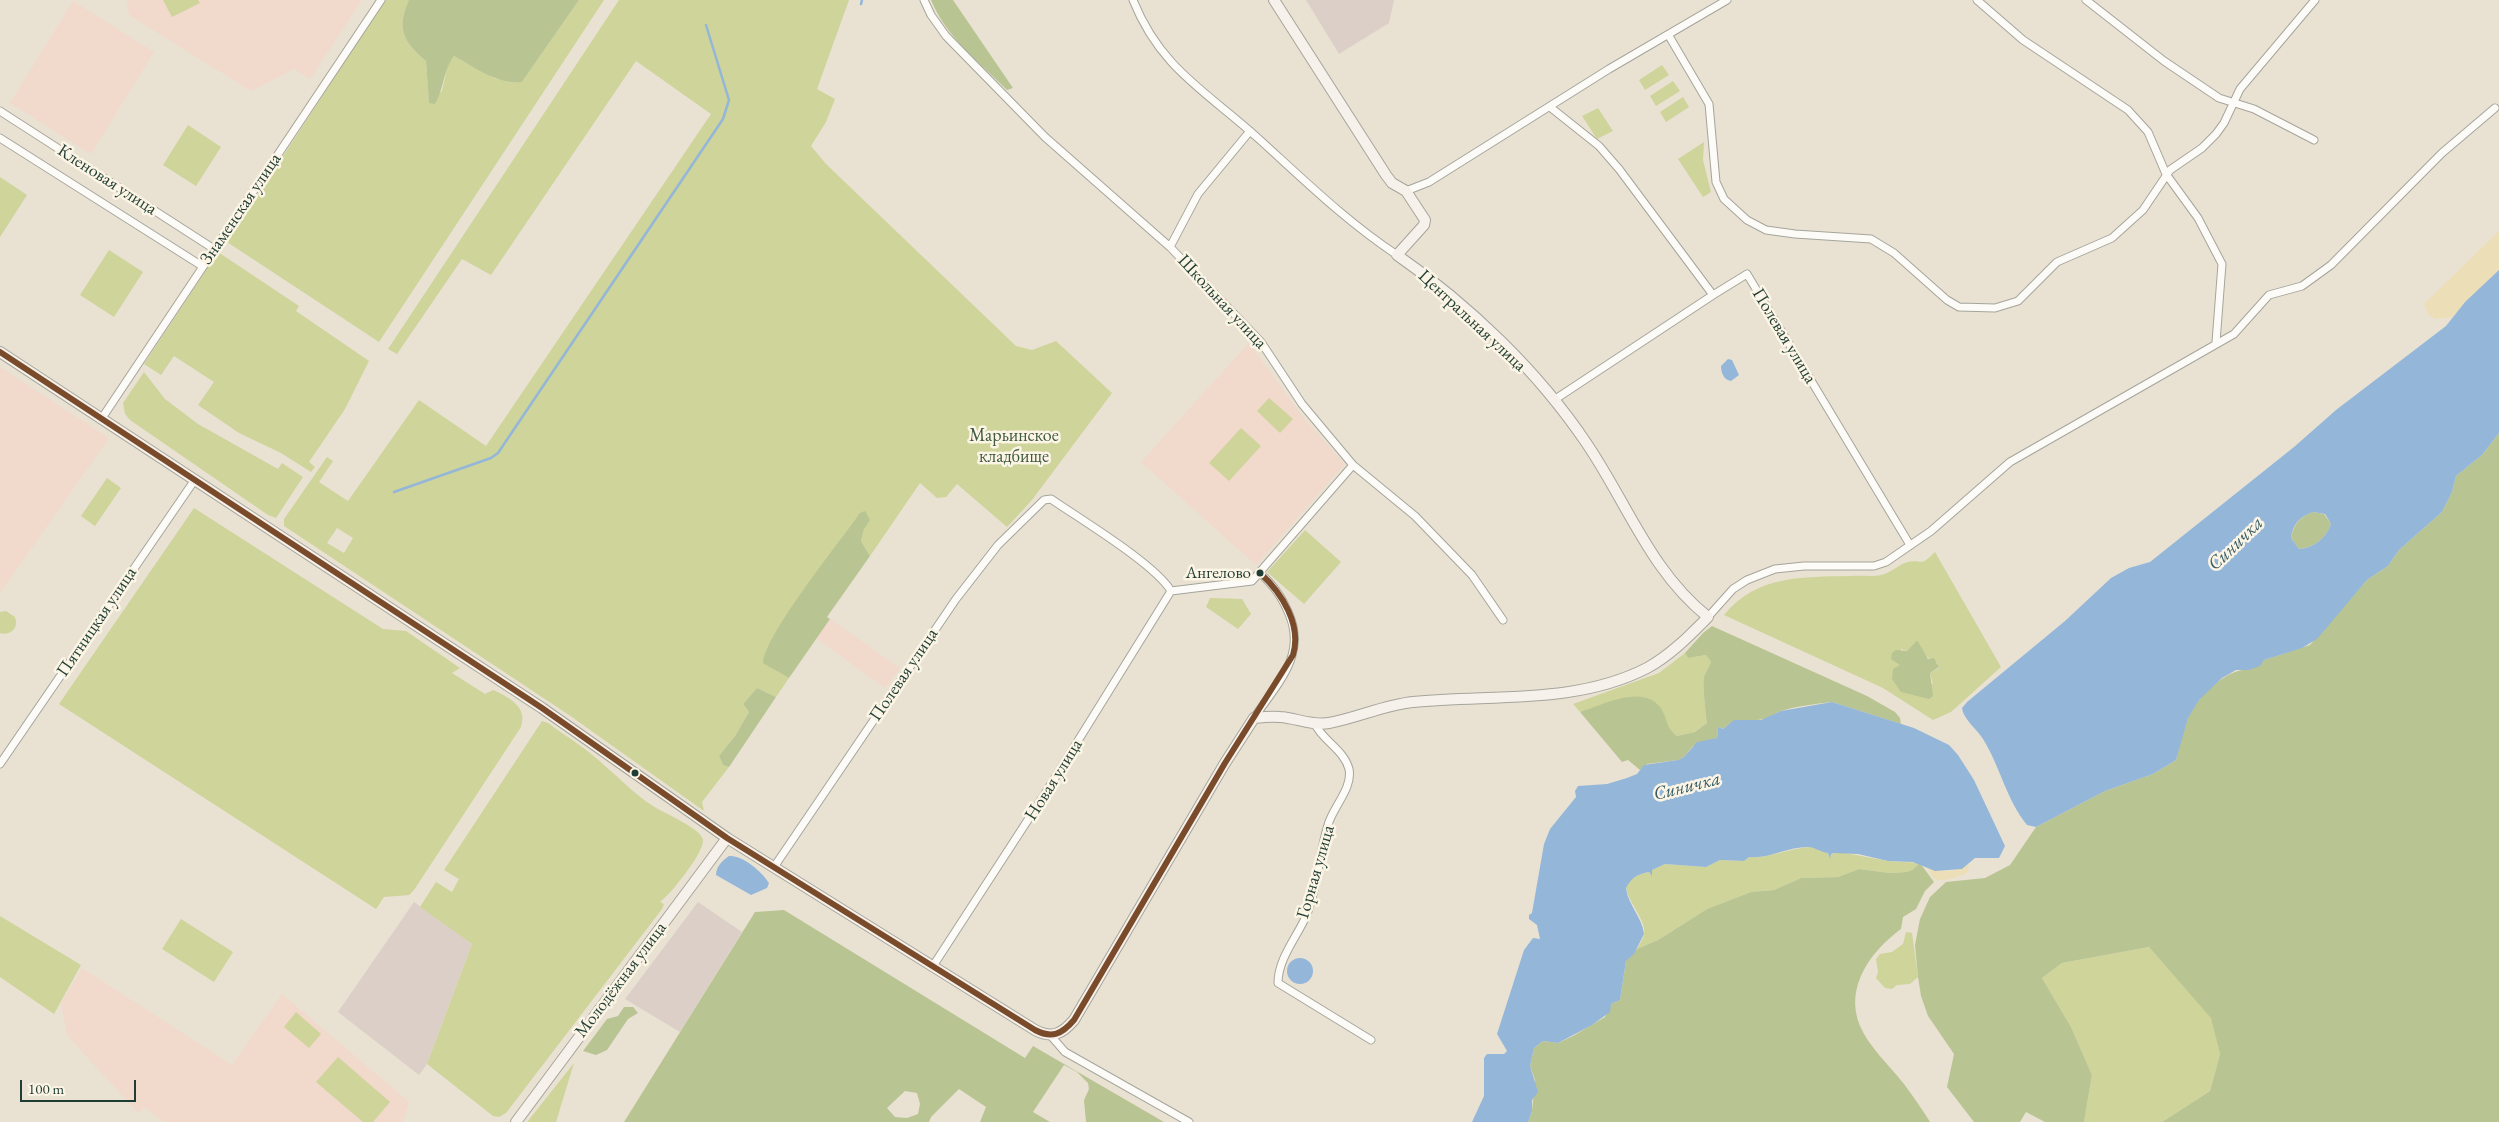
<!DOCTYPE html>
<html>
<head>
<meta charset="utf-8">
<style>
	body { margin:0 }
	#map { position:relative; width:2499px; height:1122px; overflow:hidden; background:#e9e2d3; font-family:"EB Garamond",serif }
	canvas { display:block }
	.scale { position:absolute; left:20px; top:1080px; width:116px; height:22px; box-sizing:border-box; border:2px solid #1f3d34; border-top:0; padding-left:6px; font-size:15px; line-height:18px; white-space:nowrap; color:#1f3d34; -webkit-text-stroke:4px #fcf5e5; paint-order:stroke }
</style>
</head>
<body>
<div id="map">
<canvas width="2499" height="1122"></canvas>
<div class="scale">100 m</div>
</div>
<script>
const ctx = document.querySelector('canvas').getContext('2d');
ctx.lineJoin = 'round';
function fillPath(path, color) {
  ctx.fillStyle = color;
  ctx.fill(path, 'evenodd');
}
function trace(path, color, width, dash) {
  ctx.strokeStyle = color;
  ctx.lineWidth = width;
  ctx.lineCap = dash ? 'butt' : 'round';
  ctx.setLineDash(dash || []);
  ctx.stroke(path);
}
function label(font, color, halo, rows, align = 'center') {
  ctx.font = font + ' "EB Garamond",serif';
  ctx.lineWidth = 5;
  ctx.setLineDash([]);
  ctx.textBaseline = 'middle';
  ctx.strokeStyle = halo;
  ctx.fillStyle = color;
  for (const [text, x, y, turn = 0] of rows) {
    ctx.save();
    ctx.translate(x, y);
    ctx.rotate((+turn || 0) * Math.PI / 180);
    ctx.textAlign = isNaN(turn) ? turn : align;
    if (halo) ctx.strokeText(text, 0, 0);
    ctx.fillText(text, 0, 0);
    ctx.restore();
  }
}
fillPath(new Path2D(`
	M127,0H362L310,79L294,69L251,91L129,15Z
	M73,1L154,52L91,154L10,103Z
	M1249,343L1306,421L1345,464L1256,565L1141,462Z
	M0,367L109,438L0,593Z
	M830,619L900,668L885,688L816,638Z
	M82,968L232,1065L282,994L409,1102L403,1122H163L145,1107L138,1113L67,1035L61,1003Z`), '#f1d9cc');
fillPath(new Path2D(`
	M1306,0H1394L1389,23L1339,54Z
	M414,902L472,944L427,1064L419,1075L338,1012Z
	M698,902L742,932L680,1032L625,999Z`), '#dccfc8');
fillPath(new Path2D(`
	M163,0H198L200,3L172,17Z
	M385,0H409C396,28 403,42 426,61L429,102L442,91L448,64L454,56L496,79L522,82L579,0H604L379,342L227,242Z
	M619,0H849L817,89L835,99L826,122L811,146L826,164L1016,346L1032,350L1056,341L1112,393L1032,500L1007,527L957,484L946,497L937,498L920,483L870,556L861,541L864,529L771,667L789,678L776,697L757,688L743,704L749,712L735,736L719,756L723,765L729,767L702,802L704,811L569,715L284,526V519L327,457L333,461L319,482L348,501L419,400L486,446L711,114L636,61L491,275L462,259L397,354L388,349ZM337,528L353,538L344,553L327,543Z
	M1662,65L1669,75L1645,90L1639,80Z
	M1673,81L1680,91L1656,106L1650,96Z
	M1683,97L1689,107L1666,122L1660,112Z
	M1598,108L1613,131L1597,139L1582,116Z
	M188,125L221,147L196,186L163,165Z
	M1704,142L1703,160L1711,192L1703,197L1678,159Z
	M0,177L27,195L0,237Z
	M109,250L143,272L114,317L80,295Z
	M218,252L299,306L296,311L369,361L345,409L309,462L315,467L311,472L281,453L239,433L198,405L214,382L174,356L161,375L144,364Z
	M144,372L165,399L198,424L278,469L282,463L303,477L276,518L268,515L130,420L125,414L123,403Z
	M1269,398L1293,419L1280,433L1257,411Z
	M1241,428L1261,446L1229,481L1209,463Z
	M107,478L121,488L95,526L81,516Z
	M194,508L383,629L406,631L460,668L452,673L485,694L493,690C509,697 528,707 521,727L414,890L409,895L384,897L376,909L59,704Z
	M1305,530L1341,562L1304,604L1267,572Z
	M1935,552L2001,667L1951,712L1933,720L1883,688L1724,615C1756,575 1803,577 1850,576C1860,575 1871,577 1881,575C1891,573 1899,564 1908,562C1924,559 1919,568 1935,552ZM1917,640C1922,652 1925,658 1937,662L1939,668L1930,673L1933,684L1900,666L1901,649L1907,651Z
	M1210,598L1242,599L1251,614L1238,629L1206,607Z
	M6,611L15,617C19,628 11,636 0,633V612Z
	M1685,653L1688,658L1706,655L1711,662C1709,667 1706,672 1704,676C1702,681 1706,717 1707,723L1695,732L1677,736L1668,730L1663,712L1630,697L1580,712L1573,704L1659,673Z
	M542,721L548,723C567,737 589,750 606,767C622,780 635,795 653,806C663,813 701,828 703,840C704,853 670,895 660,902L664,904L662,909L506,1113L499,1117L493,1116L427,1064L472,944L420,907L436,882L452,892L459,879L444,870Z
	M1811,847L1828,853L1830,858L1831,854L1840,852L1888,861L1920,863L1912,870L1906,872L1890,873L1859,869L1838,877L1801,878L1774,890L1751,892L1707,909L1658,940L1637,949C1639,945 1643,939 1644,935C1647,920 1628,903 1626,887C1632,876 1638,875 1649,872L1651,875L1652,870L1665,864L1706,867L1720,860L1744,861L1749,857C1767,859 1789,848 1811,847Z
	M0,916L81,965L54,1014L0,977Z
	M181,919L233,952L214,982L162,949Z
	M1906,932L1912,933L1918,977L1910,984L1897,985L1892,989L1885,988L1876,978L1878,972L1876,959L1880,954L1892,952L1903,944Z
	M2149,947L2212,1018L2220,1054L2210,1091L2162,1122H2084L2092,1075L2071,1027L2042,978L2062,963Z
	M296,1012L321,1034L309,1048L284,1027Z
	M338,1057L390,1102L373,1122H363L316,1082Z
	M574,1063L556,1122H528V1121Z`), '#ced49a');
fillPath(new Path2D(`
	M409,0H579L522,82C496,84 476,68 454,56C443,70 444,89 435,104L429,103L426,61C403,42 396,28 409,0Z
	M931,0H953L1013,88L1007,90C979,62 946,37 931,0Z
	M2499,433V1122H2162L2210,1091L2220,1054L2211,1018L2149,947L2062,963L2042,978L2071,1027L2092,1075L2084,1122H2045L2026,1112L2020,1122H1974L1947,1087L1954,1054L1928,1016L1921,996L1918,977L1915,945L1920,919L1930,897L1946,882L1985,878L2010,865L2036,827L2105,791L2153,774L2176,760C2180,744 2184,726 2191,711C2200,695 2229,667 2249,670L2264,660L2310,645L2367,580L2388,566L2399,550L2442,512L2452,492L2456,476L2482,455Z
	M865,511L870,520L864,529L861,541L870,556L827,617L830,619L789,678L763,663C765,634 840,542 860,513Z
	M2313,512L2324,514L2331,524C2326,538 2314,548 2299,549L2291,538C2294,524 2299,517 2313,512Z
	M1712,626L1867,696L1895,712L1900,718L1901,724L1832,702C1815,704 1797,706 1781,711C1775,713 1770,718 1763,719C1745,723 1738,715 1723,729L1718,727L1717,738L1693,746L1684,757L1678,760L1647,764L1640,770L1628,760L1622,762L1580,712C1603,705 1645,682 1662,710C1668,721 1666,728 1677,736L1695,732L1707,723C1706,717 1702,681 1704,676C1706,672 1709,667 1711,662L1706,655L1688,658L1685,653L1703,633Z
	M1917,640L1928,659L1934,658L1939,667L1930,673L1933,696L1929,699L1901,692L1892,679L1893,669L1900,665L1891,659L1892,653L1896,650L1907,651Z
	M757,688L776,697L729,767L723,765L719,756L735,736L749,712L743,704Z
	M1920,863L1934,882L1925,891L1916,909L1903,917L1901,929C1871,951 1844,987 1860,1026C1869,1047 1890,1066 1904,1084C1913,1096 1922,1109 1930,1122H1528L1532,1111L1535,1080L1530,1066L1534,1048L1543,1041L1558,1043L1573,1036L1605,1017L1611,1004L1620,1000L1626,961L1637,949L1658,940L1707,909L1751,892L1774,890L1801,878L1838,877L1859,869L1890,873L1906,872L1912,870Z
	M784,910L1025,1058L1033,1046L1164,1122H1086L1084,1100L1089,1089L1088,1083L1077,1072L1064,1065L1033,1112L1050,1122H980L986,1107L959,1089L931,1117L929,1122H624L755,912ZM905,1091L917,1093L920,1104L918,1114L907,1118L895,1117L887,1108Z
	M624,1007H633L638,1013L628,1019L607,1050L596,1055L583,1051L607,1019L618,1016Z`), '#b9c493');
fillPath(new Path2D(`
	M2499,231V270L2465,302L2453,317L2435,319L2429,315L2424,304Z
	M1969,864L1968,872C1961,877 1938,884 1932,877L1926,865C1939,873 1957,873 1969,864Z`), '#ecdeb6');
fillPath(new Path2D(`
	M2499,270V433L2482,455L2456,476L2452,492L2442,512L2399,550L2388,566L2367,580L2317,639L2302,648L2264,660L2260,666L2249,670H2236L2222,678L2199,700L2188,718L2176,760L2153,774L2105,791L2036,827L2027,825C2006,799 2000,766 1983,739C1977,729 1963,719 1962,708L1967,702L2065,621L2111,578L2129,568L2150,562L2294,447L2336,410L2446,326L2465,302ZM2313,512L2325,514L2331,524C2326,538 2314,548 2299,549L2291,538C2293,524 2299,517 2313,512Z
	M1728,359L1732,360L1739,375L1731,381C1724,380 1721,373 1721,366Z
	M1832,702L1914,728L1949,745L1958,755L1974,780L2005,846L1999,858H1975L1962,869L1935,871L1913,862L1888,861L1858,854L1834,853L1831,854L1830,859L1828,853C1821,852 1814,847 1808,847C1787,847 1769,859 1749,857L1744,861L1720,860L1706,867L1665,864L1652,870V876L1649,872C1636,875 1632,877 1626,888C1628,905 1642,917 1644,934L1634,954L1626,961L1620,1000L1611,1004L1610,1012L1592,1025L1558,1043L1543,1041L1534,1048L1530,1066L1538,1092L1532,1100V1111L1528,1122H1472L1484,1096V1058L1487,1054H1504L1507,1051L1497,1034L1524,950L1533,938L1540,939L1537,925L1529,919V915L1532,913L1544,844L1550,829L1576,797L1575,791L1578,786L1607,784L1627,778L1637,774L1644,765L1678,760L1684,757L1697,742L1717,738L1718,727L1723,729L1734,720H1761L1781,711Z
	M729,856C743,855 762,872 769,883L767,888L751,895L716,875C716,866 723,860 729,856Z
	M1287 971a13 13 0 1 1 26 0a13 13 0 1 1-26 0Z`), '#94b6d9');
trace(new Path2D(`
	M861,4L862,0
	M394,492L491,458L498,453L723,119L729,100L706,25`), '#94b6d9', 2.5);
const street = new Path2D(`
	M924,0L931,15L946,36L1045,137L1170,247L1261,342L1302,404L1353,465L1415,516L1472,575L1503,620
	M1133,0C1161,70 1208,92 1260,140C1304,180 1347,222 1397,255
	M1977,0L2023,40L2128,110L2148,132L2166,174L2198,218L2222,264L2216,342
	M2086,0L2164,61L2219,98L2254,109L2314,140
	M1669,36L1709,104L1716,182L1724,199L1747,220L1766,230L1795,234L1871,239L1894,253L1947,300L1959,307L1995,308L2018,301L2057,262L2112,238L2143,210L2170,170L2202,148L2216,134L2224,123L2240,89L2315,0
	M1550,107L1599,146L1619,169L1713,295L1747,274L1910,545
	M0,111L214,249
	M0,138L202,266
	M1406,191L1429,182L1609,69L1727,0
	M1170,247L1198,194L1250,131
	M1554,400L1713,295
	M102,418L381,0
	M1171,591L1252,581L1353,465
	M1708,617L1733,589L1747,580L1775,569L1804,566H1874L1886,562L1931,531L2010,462L2234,334L2269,295L2302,286L2331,265L2442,153L2495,108
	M1254,718C1276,685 1307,656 1289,614C1282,597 1274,586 1260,573
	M1315,724C1323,741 1344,750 1349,769C1353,788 1333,807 1328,825C1319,853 1318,885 1307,914C1298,936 1278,958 1278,983L1371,1040
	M0,764L194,481
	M774,867L956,599L998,545L1044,500L1051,499C1080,519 1155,564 1171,591
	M933,966L1048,789L1171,591
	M1051,1036L1065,1052L1189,1122`);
const secondary = new Path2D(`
	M0,352L542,708L727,838L1035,1030C1052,1039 1062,1034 1074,1020L1225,763L1254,718C1263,717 1271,716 1280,717C1296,718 1312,726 1329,723C1357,718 1384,705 1413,702C1491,694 1575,705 1647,668C1671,655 1690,635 1708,617C1651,572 1627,503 1587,444C1538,371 1469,305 1397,255L1424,225L1425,220L1406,191L1392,183L1386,175L1274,0
	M516,1122L727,838`);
trace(street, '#a5a59b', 9);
trace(secondary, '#a5a59b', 12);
trace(street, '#fcfbf8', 7);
trace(secondary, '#f6f1eb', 10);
trace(new Path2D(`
	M0,352L542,708L727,838L1035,1030C1052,1039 1062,1034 1074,1020L1225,763L1293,655C1302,625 1282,593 1260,573`), '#7a4b2a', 6);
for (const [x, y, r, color] of [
	[1260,573,4.5,"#1f3d34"],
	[635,773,4.5,"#1f3d34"]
]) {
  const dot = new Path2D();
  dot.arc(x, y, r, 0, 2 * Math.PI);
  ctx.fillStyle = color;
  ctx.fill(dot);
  trace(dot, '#fcf5e5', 2);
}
label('17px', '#1f3d34', '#fcf5e5', [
	["Ангелово",1251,573]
], 'right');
label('18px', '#1f3d34', '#fcf5e5', [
	["Кленовая улица",107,180,33],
	["Знаменская улица",241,209,-56],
	["Школьная улица",1222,302,47],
	["Центральная улица",1472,321,43],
	["Полевая улица",1784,336,59],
	["Пятницкая улица",97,622,-56],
	["Полевая улица",904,675,-56],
	["Новая улица",1054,780,-58],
	["Горная улица",1316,872,-74],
	["Молодёжная улица",621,980,-53]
]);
label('18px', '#3d593f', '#fcf5e5', [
	["Марьинское",1014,436],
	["кладбище",1014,457]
]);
label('italic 19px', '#375c66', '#fcf5e5', [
	["Синичка",2236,544,-44],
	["Синичка",1687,787,-14]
]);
</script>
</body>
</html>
